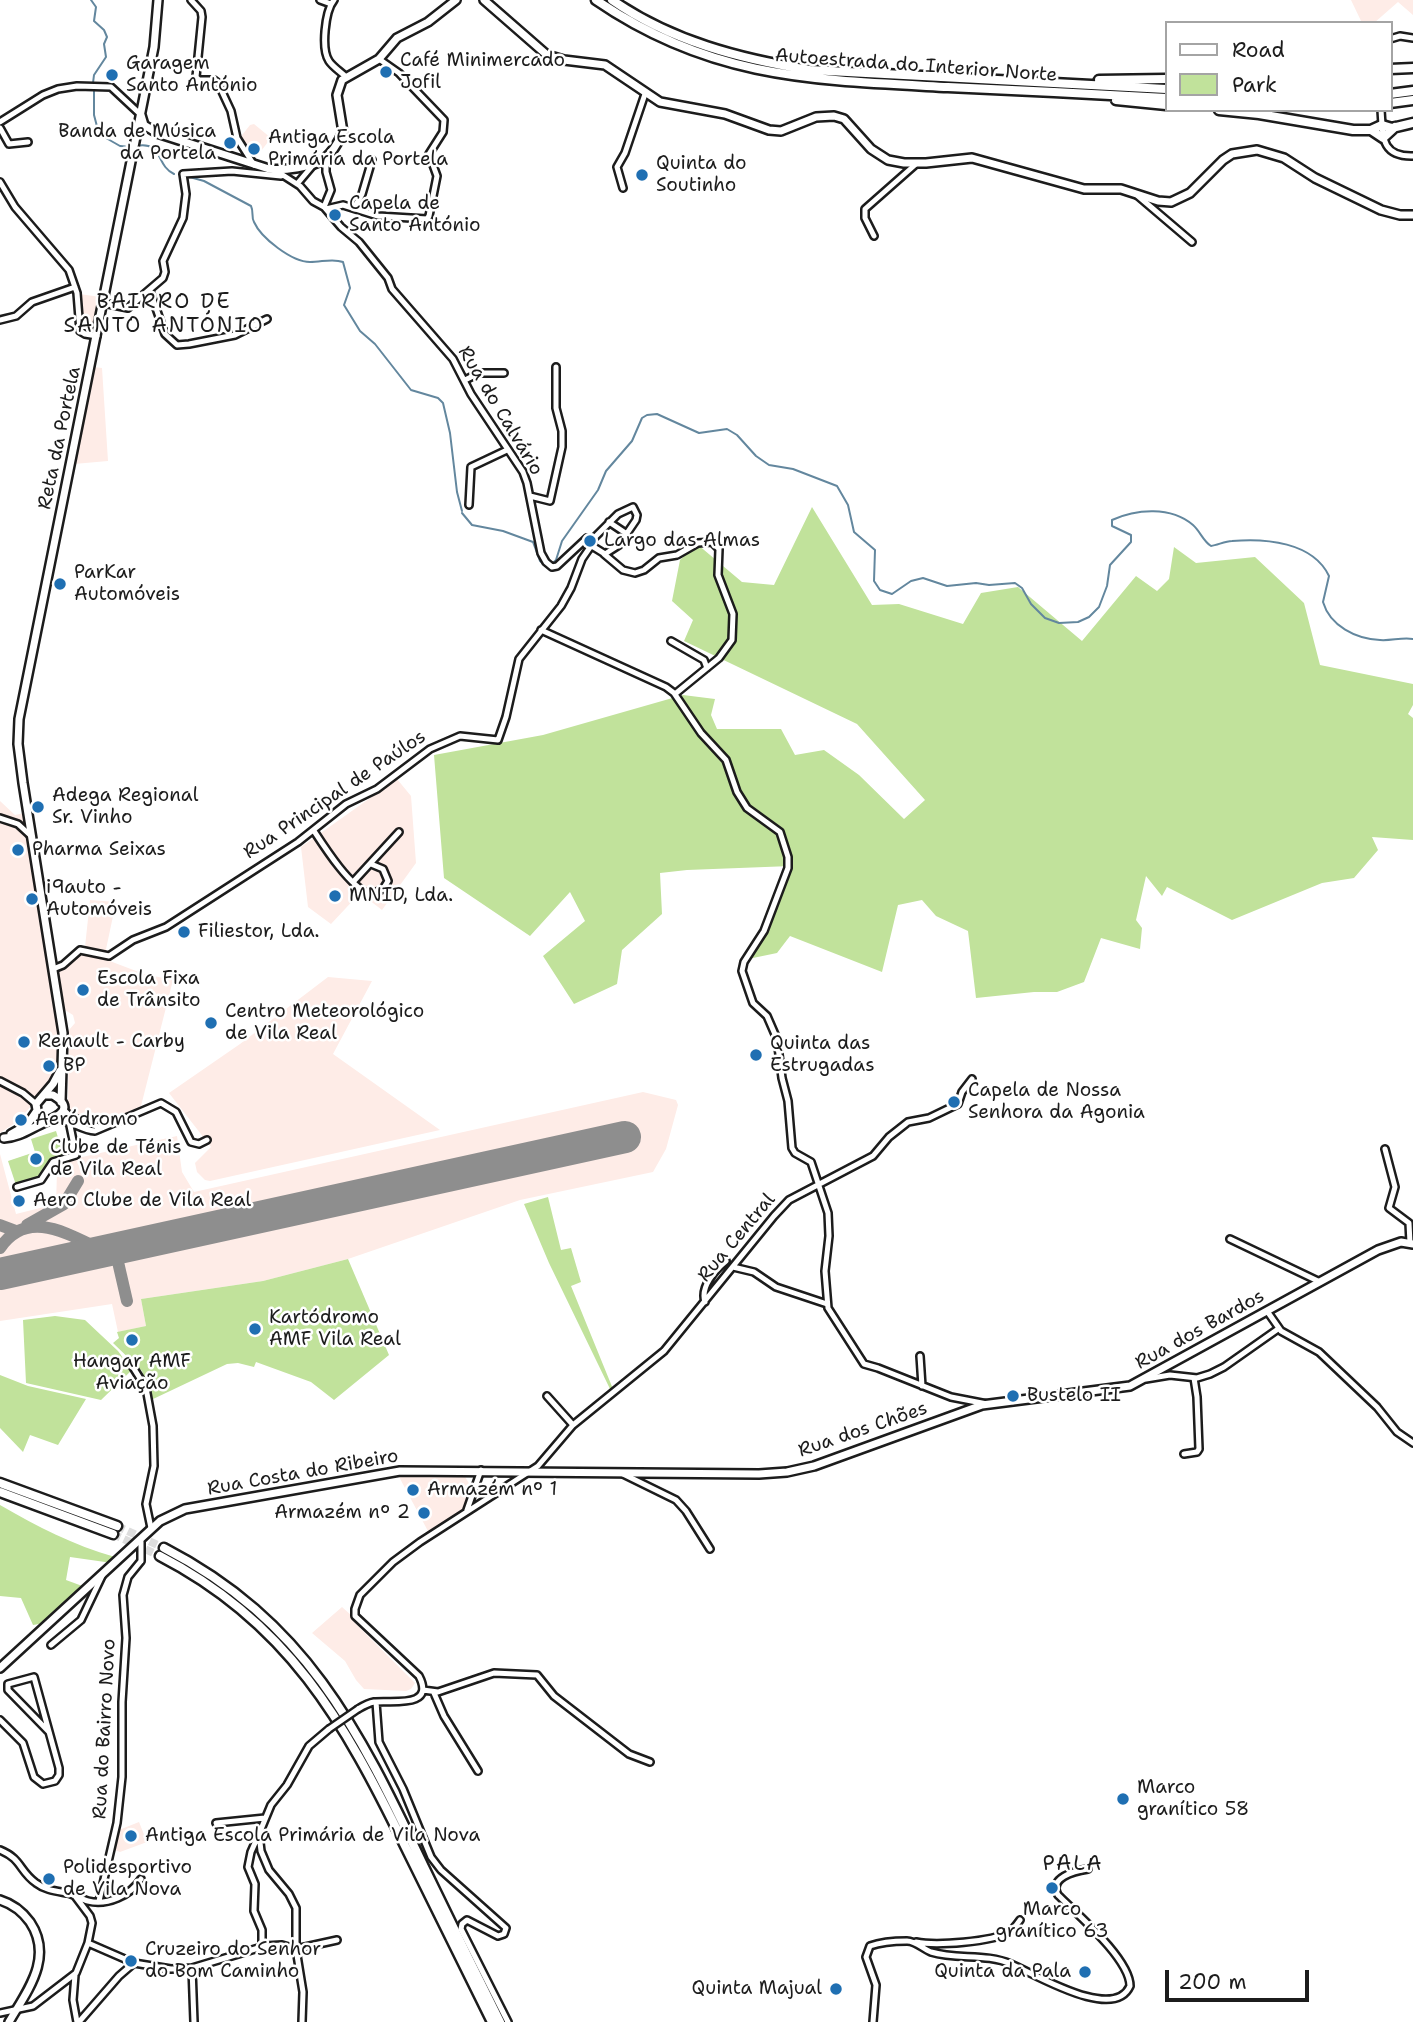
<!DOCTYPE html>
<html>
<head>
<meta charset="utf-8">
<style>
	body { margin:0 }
	#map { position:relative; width:1413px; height:2022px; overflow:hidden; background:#fff; font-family:"Shantell Sans",sans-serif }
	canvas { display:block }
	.legend { position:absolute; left:1165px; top:21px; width:228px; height:91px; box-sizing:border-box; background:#fff; border:2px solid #a4a4a4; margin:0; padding:9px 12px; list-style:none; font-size:21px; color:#1c1c1c }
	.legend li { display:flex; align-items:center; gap:14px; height:35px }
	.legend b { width:35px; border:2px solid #a4a4a4 }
	.scale { position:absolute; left:1165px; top:1970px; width:144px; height:32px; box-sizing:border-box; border:4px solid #1c1c1c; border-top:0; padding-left:9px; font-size:21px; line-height:24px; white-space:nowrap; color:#1c1c1c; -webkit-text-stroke:5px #fff; paint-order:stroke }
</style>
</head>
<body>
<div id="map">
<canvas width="1413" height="2022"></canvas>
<ul class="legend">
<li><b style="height:9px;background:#fff"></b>Road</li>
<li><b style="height:19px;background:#c1e29b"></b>Park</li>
</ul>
<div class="scale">200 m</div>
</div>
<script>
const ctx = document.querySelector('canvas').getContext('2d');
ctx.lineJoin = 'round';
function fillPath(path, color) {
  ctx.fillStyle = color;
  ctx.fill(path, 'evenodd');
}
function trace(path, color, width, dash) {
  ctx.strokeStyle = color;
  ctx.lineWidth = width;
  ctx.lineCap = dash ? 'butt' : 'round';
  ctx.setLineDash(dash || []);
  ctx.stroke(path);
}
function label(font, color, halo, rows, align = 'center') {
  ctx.font = font + ' "Shantell Sans",sans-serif';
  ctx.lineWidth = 5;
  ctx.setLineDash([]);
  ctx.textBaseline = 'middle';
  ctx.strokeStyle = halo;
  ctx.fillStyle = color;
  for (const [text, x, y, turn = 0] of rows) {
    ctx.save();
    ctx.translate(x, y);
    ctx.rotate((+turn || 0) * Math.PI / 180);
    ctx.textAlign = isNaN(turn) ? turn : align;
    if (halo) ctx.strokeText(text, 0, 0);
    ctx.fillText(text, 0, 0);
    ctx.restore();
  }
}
fillPath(new Path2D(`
	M1351,0H1413V15L1398,2L1374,23H1362Z
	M254,124L271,138L255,159L239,139L250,125Z
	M79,294L101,297L94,334L81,329Z
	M93,367L102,368L108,461L74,464Z
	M397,779L411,796L416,863L382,910L360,893L331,924L308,907L301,847Z
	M0,801L15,815L24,813L60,1029V1060L58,1073L52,1082L18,1121L0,1133Z
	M90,900L116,902L105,954L85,947Z
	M86,952L144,974L173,980L141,1106L98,1125L73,1114L68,1108L69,1030L75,1023L73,1015L65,1010L57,971L80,954Z
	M328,977L372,981L333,1054L440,1130L210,1181L205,1180L197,1172L195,1163L211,1147L169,1093L240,1044Z
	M643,1092L676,1100L678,1105L666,1149L653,1172L520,1200L348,1259L263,1281L141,1299L146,1326L118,1332L112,1304L0,1321V1154L16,1214L56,1204L57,1172L55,1163L177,1136L182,1172L194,1192Z
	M397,1473L464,1475L470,1485L467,1504L459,1515L429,1533Z
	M342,1607L352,1616V1620L415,1683L411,1689L406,1691L364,1689L356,1680L345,1661L312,1633Z
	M139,1822L147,1842L120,1852L115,1850L119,1830Z`), '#feece7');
fillPath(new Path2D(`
	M812,507L872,605L899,604L963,624L981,593L1018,587L1082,641L1136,576L1157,591L1169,579L1174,547L1196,563L1255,557L1304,603L1320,665L1413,684V705L1408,714L1413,718V840L1372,837L1378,850L1354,878L1322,883L1232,920L1167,887L1162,896L1146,876L1136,920L1142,928L1140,949L1101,938L1084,982L1057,992H1034L976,998L968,931L936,916L922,900L898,905L882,972L790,936L777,953L748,959C768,930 780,899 791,866L687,870L660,873L662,914L622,950L617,984L574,1004L543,956L585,921L570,892L530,936L444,878L434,755L543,735L683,695L715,699L711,715L717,729H781L795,755L824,750L859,775L904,819L925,800L857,724L684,641L693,620L672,601L680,560L697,544L742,582L774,585Z
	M56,1131L64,1157L51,1161L42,1176L16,1185L8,1161L35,1152L31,1139Z
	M548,1197L561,1250L571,1248L581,1282L571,1286L613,1389L611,1391L549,1263L524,1204Z
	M348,1259L389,1355L334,1400L311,1382L256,1362L254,1367L238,1363L227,1364L151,1400L142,1371L113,1343L119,1338L117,1332L146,1326L141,1299L263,1281Z
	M55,1316L85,1320L118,1351L132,1370L101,1400L26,1383L23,1320Z
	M0,1375L28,1386L86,1399L58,1445L30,1435L23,1452L0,1428Z
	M0,1505C38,1527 73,1545 115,1557L112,1563L70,1557L66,1580L85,1587L45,1623L33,1625L21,1598L0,1596Z`), '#c1e29b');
trace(new Path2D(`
	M91,0L96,7L94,21L104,30L107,37L104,44L106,57L94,75L93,83
	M94,89V115L99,134L120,146L131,147
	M136,146C164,141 155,165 174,174
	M186,176L204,181L251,206C254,212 251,217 254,222C261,238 292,262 310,262C322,262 333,258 343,262L350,288L344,305L360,331L375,344L411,390L438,398L443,403L450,433L457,492L462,511
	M462,513L472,525L503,531L533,542L540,561L546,566
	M552,564L556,560L562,541L598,490L606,471L632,441L642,418L647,415L657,414L699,433L727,429L737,435L756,456L769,465L793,469L837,486L848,505L854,532L875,550L874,581L880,590L892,594L911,581L923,578L947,586L976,583L989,585L1015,583L1022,588L1031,604L1045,618L1059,623L1078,622L1089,617L1099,607L1107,586L1110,565L1131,542V535L1112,526V520C1136,509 1171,506 1193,525C1200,531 1203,541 1211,546C1218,545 1225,541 1232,541C1265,538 1313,542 1329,576L1323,602C1330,626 1356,639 1380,640C1391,641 1402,637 1413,639`), '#63879e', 2);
trace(new Path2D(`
	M0,1225L16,1231
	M27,1225L64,1204L78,1181
	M0,1248C28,1207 69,1235 104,1251
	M115,1249L127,1301`), '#8e8e8e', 12);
trace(new Path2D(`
	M0,1274L625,1137`), '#8e8e8e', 32);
trace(new Path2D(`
	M117,1526L164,1548
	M113,1534L160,1556`), '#ddd', 8, [8, 4]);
const minor = new Path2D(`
	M191,0L201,11L202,17L196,77L199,80H214L218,83L231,111L237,138L254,165
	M320,0L331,4
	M334,0C325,11 321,49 329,61C333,67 341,72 346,77
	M1390,39L1400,36L1413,38
	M1381,110C1383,135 1380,157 1413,156
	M0,122L43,95L58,89L77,86L111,87L140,114
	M0,128L9,144L28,142
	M0,182L15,207L69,270L77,293L80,331L85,334L97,336
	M297,184L313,165
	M623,188L617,167L625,153L645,94
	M1138,196L1192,242
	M324,207L331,190L326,172V158
	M354,208L362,194L372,160
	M326,209L343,205L378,216L427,219L429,216L437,176L429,154L443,132L444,120L399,73L379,59
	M874,236L865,218V209L916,164
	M150,291L165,334L177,345L189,344L235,335L267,319
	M103,303L128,308L163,278L165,272L163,261L183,218L186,194L183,174L232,171L281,176
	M0,320L16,316L32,302L75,287
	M465,380L479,373H504
	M530,496L550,501L562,447V431L556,408V367
	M469,505L471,467L507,450
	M609,522L627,534
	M592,546L605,554L619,545L636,520L637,515L633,507L618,514L593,539
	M604,554L623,570L635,573L644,570L659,558L677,555L698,543L712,542L719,549L718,575L733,614L732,640L719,658L675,694
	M541,630L666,687L674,693L701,733L726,760L737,792L747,808L780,832L788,857V868L764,931L744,962L742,971L753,1003L767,1016L777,1039L782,1078L788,1101L792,1148L795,1153L811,1162L828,1213L829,1236L825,1271L828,1308L864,1364L878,1368L951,1397L987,1404
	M671,641L704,660L707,668
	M0,818L18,824L30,835
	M314,831C327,851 349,885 370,895L383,889L388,881L383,869L371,864
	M354,881L399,832
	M53,969L63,965L80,950L109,956L133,940L166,927L298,842L346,804L377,789L430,749L460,736L498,740L506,717L519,659L561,606L571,588L582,559L593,543L592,538H587L557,566L552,567L546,562L541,553L527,483L523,472L471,394L453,359L392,289L388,278L359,242L341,227L324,207L313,201L300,186L275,170
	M0,1081L23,1093L36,1104
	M63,1109L71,1117L99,1127
	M55,1120C70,1119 80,1130 95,1131L161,1103L176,1112L191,1142L199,1144L207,1140
	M1385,1149L1395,1187L1389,1208L1409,1223L1410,1243
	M17,1187L41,1180L53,1162L76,1155L69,1121
	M1230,1239L1320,1282
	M733,1267L754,1272L776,1287L827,1304
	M705,1302C700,1287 715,1270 726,1261
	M1267,1311L1281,1331L1319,1352L1377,1407L1397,1432L1413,1443
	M920,1356L922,1386
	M131,1364L146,1388L153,1426L154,1466L146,1504L151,1528
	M1146,1379L1170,1375L1197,1378L1210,1374L1224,1367L1278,1329
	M547,1396L573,1425
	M1184,1454L1197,1452L1199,1449L1197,1397L1194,1378
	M623,1474L676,1500L686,1511L710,1549
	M467,1510L481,1470
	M141,1561V1542
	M51,1645L81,1620L102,1576
	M423,1690L438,1692L494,1673L537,1675L554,1696L629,1754L650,1762
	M434,1693L444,1716L478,1771
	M376,1702L379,1742L403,1789L431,1857L441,1870L506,1928L504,1934L498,1936L467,1920L462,1924L461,1929L508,2022
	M358,1709C363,1706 368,1703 374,1702C391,1700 436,1709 419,1676L355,1616V1609L360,1595L393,1562L420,1542L538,1466L573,1425L664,1351L774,1216L789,1200L873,1156L889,1137L908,1122L929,1118L958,1104L962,1092L972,1079
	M0,1720L23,1743L34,1777L43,1784L55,1781L59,1775V1768L34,1677L8,1684V1690L49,1732
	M216,1823L265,1818
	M259,1834L251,1852L248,1867L255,1884L254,1911L262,1930V1947
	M0,1850C22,1859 19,1871 36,1883C45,1890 56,1891 67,1893C75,1895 81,1899 88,1901C107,1906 131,1895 141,1879
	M99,1901L117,1823L122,1777V1702L126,1638L123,1595L128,1577L141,1561
	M916,1942C936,1946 992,1942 1009,1932C1014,1929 1017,1924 1020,1920
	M88,1943L134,1963L171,1969L192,1968L265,1946L282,1945L296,1949L337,1940
	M192,1968L194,2022
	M75,1975L73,2000L77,2022
	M0,2013L33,2006L76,1973L88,1943L92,1923L90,1916L75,1896
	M79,2022L119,1976L134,1963
	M302,2022L303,1992L296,1949V1908L289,1894L269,1870L261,1851L259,1834L271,1805L287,1785L309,1746L329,1729
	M873,2022L876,1985L866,1957L870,1946C881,1942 896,1941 907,1941C916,1941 923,1949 931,1952C957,1960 986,1953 1011,1964C1037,1975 1114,2022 1130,1986C1130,1959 1077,1914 1058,1895C1048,1878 1074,1871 1088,1869`);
const major = new Path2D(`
	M484,0L547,55L564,60L605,65L660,102L725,114L769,130L781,131L816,117L834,116L844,119L871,149L888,160L904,163H926L972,158L1084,189H1121L1158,201L1171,202L1190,193L1223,160L1232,154L1257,150L1284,158L1315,178L1381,210L1400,215H1413
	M141,115L144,125L157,133L269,169C282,171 314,167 324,159C332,153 339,141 343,132L337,95L342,80L379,59L397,38L428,22L456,0
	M61,1102L63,1033L23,783L18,744L19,719L154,47L158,0
	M47,1121L38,1116L36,1104L53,1084L60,1071
	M11,1134L27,1125L36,1112
	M4,1138C19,1137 28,1130 41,1124C54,1118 78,1110 53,1095H45
	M0,1668L160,1521L185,1509L400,1471L759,1474L787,1472L814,1466L982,1405L1130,1386L1378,1250L1401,1242L1413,1244
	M0,1900C13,1904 22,1911 30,1922C54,1958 27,1991 9,2022`);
const highway = new Path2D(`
	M596,0C711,79 814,80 948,87C1021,90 1093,94 1166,98
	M612,0C671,41 740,59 810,70L1166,89
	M1390,69L1413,68
	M1099,80L1166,79
	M1390,94L1413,91
	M1116,100L1166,105
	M1390,103L1413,100
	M1219,110L1259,114L1353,130H1371L1382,125L1392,128L1413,123
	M1371,130L1383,138L1395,127
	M0,1483L117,1526
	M0,1492L113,1534
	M164,1548C305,1621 358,1728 423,1865C448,1917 474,1970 500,2022
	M160,1556C288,1622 344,1721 405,1846C434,1904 463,1963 492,2022`);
trace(minor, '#1c1c1c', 10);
trace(major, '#1c1c1c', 12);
trace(highway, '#1c1c1c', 13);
trace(minor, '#fff', 5);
trace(major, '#fff', 7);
trace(highway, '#fff', 8);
const minorBridge = new Path2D(`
	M329,1729L358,1709`);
trace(minorBridge, '#1c1c1c', 10, []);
trace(minorBridge, '#fff', 5);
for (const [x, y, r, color] of [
	[386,72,7,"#1f6fb2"],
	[112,75,7,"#1f6fb2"],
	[230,143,7,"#1f6fb2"],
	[254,149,7,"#1f6fb2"],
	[642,175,7,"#1f6fb2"],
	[335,215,7,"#1f6fb2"],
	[590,541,7,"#1f6fb2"],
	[60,584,7,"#1f6fb2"],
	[38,807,7,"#1f6fb2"],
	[18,850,7,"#1f6fb2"],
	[335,896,7,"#1f6fb2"],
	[32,899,7,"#1f6fb2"],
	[184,932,7,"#1f6fb2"],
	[83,990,7,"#1f6fb2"],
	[211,1023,7,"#1f6fb2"],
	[24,1042,7,"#1f6fb2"],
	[756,1055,7,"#1f6fb2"],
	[49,1066,7,"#1f6fb2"],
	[954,1102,7,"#1f6fb2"],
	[21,1120,7,"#1f6fb2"],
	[36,1159,7,"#1f6fb2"],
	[19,1201,7,"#1f6fb2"],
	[255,1329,7,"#1f6fb2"],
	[132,1340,7,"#1f6fb2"],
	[1013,1396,7,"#1f6fb2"],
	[413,1490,7,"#1f6fb2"],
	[424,1513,7,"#1f6fb2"],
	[1123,1799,7,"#1f6fb2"],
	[131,1836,7,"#1f6fb2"],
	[49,1879,7,"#1f6fb2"],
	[1052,1888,7,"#1f6fb2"],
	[131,1961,7,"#1f6fb2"],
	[1085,1972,7,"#1f6fb2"],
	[836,1989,7,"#1f6fb2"]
]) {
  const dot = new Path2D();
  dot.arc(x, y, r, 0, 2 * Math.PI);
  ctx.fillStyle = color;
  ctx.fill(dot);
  trace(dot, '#fff', 2.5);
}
label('19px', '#1c1c1c', '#fff', [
	["Café Minimercado",400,61],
	["Jofil",400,83],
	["Garagem",126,64],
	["Santo António",126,86],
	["Banda de Música",216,132,"right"],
	["da Portela",216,154,"right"],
	["Antiga Escola",268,138],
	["Primária da Portela",268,160],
	["Quinta do",656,164],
	["Soutinho",656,186],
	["Capela de",349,204],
	["Santo António",349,226],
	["Largo das Almas",604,541],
	["ParKar",74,573],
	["Automóveis",74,595],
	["Adega Regional",52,796],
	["Sr. Vinho",52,818],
	["Pharma Seixas",32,850],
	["i9auto -",46,888],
	["Automóveis",46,910],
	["MNID, Lda.",349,896],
	["Filiestor, Lda.",198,932],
	["Escola Fixa",97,979],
	["de Trânsito",97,1001],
	["Centro Meteorológico",225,1012],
	["de Vila Real",225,1034],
	["Renault - Carby",38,1042],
	["Quinta das",770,1044],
	["Estrugadas",770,1066],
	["BP",63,1066],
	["Capela de Nossa",968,1091],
	["Senhora da Agonia",968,1113],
	["Aeródromo",35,1120],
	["Clube de Ténis",50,1148],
	["de Vila Real",50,1170],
	["Aero Clube de Vila Real",33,1201],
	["Kartódromo",269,1318],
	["AMF Vila Real",269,1340],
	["Hangar AMF",132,1362,"center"],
	["Aviação",132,1384,"center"],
	["Bustelo II",1027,1396],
	["Armazém nº 1",427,1490],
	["Armazém nº 2",410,1513,"right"],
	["Marco",1137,1788],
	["granítico 58",1137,1810],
	["Antiga Escola Primária de Vila Nova",145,1836],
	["Polidesportivo",63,1868],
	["de Vila Nova",63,1890],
	["Marco",1052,1910,"center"],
	["granítico 63",1052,1932,"center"],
	["Cruzeiro do Senhor",145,1950],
	["do Bom Caminho",145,1972],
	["Quinta da Pala",1071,1972,"right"],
	["Quinta Majual",822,1989,"right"]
], 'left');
label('19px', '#1c1c1c', '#fff', [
	["Autoestrada do Interior Norte",916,66,4],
	["Rua do Calvário",500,411,59],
	["Reta da Portela",60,438,-78],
	["Rua Principal de Paúlos",335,795,-34],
	["Rua Central",737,1238,-50],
	["Rua dos Bardos",1200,1330,-29],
	["Rua dos Chões",863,1430,-19],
	["Rua Costa do Ribeiro",303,1473,-10],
	["Rua do Bairro Novo",105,1729,-87]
]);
ctx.letterSpacing = '2px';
label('21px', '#1c1c1c', '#fff', [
	["BAIRRO DE",164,303],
	["SANTO ANTÓNIO",164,327],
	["PALA",1073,1865]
]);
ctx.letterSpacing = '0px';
</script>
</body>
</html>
